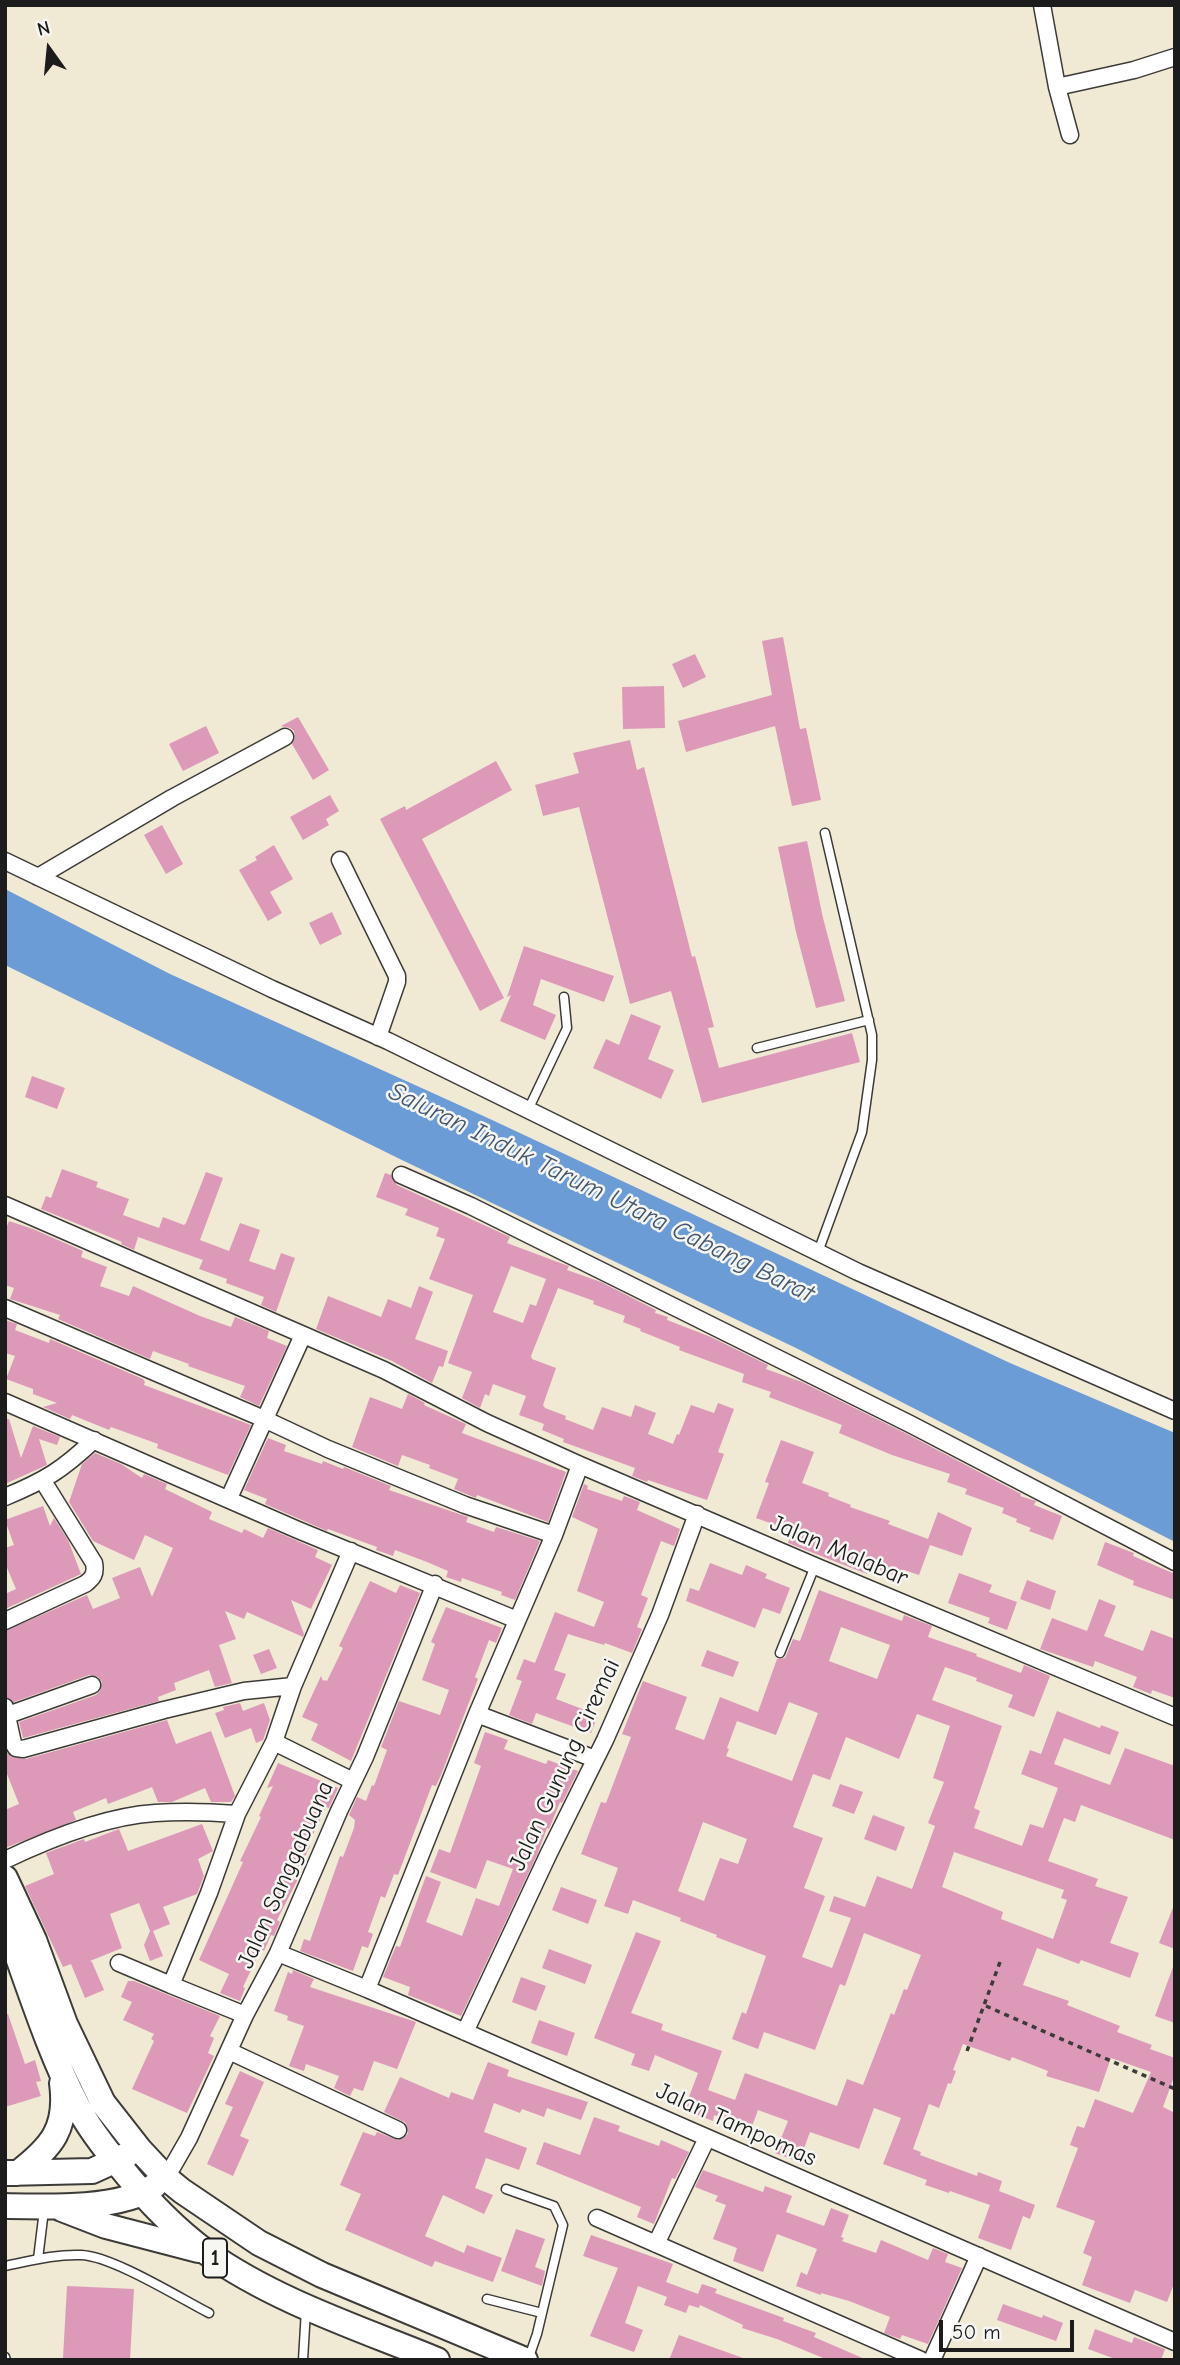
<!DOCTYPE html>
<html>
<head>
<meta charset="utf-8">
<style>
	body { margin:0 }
	#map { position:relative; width:1180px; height:2365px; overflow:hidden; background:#f0e9d4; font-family:"Comic Neue",sans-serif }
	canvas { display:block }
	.frame { position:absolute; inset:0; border:7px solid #1c1c1c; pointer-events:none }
	.north { position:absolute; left:14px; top:14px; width:70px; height:70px; -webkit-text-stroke:5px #f6f6f2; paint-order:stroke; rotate:345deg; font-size:19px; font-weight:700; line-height:28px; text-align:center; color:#1c1c1c }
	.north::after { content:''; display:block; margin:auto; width:24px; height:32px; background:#1c1c1c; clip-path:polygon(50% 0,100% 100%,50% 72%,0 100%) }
	.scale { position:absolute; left:939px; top:2320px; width:135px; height:32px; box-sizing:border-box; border:4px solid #1c1c1c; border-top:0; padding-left:9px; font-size:21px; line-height:24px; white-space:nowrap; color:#1c1c1c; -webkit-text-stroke:5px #f6f6f2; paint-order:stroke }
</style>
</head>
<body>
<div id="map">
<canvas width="1180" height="2365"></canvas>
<div class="frame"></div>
<div class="north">N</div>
<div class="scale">50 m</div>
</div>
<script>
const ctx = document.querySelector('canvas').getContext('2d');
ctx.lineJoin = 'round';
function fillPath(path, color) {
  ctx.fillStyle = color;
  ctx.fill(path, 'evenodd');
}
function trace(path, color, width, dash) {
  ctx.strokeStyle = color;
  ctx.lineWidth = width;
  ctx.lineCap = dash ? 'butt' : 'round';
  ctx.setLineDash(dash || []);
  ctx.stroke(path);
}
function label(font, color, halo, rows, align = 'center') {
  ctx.font = font + ' "Comic Neue",sans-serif';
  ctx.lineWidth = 5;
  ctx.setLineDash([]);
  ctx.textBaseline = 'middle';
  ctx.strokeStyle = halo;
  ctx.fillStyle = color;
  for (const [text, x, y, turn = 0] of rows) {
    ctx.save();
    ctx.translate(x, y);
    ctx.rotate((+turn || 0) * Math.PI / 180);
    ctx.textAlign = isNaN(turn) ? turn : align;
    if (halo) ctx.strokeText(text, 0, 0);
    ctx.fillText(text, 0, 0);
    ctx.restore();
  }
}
fillPath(new Path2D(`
	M5,889L170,974L490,1119L1010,1363L1175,1433V1542L796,1348L404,1161L5,965Z`), '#6c9cd5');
fillPath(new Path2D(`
	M783,637L800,729L806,728L821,800L792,806L775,726L686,752L678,721L772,695L762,641Z
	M695,654L706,677L683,688L672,664Z
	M664,686L665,728L623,729L622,687Z
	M298,717L329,770L313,780L292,744L295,738L294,731L290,728L281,726Z
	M206,726L219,753L183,771L169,744Z
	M630,740L637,770L644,767L692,957L695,956L714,1027L708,1028L719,1068L852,1033L860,1062L702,1103L671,991L630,1004L579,807L543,816L535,785L579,773L573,753Z
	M496,761L512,790L422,839L504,998L480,1011L380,819L405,806L406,810Z
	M330,795L339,811L326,819L329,825L303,840L290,817Z
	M162,825L183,864L166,874L144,835Z
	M807,841L823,918L845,1001L816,1008L796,932L778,847Z
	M274,845L293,879L270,892L282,913L268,921L239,870L257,860L255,857Z
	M332,912L342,934L320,945L309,923Z
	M524,946L614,976L604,1002L541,979L533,1005L556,1015L545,1040L500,1021L511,995L507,997Z
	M631,1014L661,1026L648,1059L674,1070L661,1099L593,1068L606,1039L619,1045Z
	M32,1076L65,1088L57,1109L25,1097Z
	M62,1169L98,1182L96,1187L129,1199L123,1215L159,1228L163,1217L184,1225L186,1223L206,1172L223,1178L200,1240L229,1251L240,1223L260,1230L249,1261L275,1270L281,1253L295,1258L276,1312L261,1305L264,1297L226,1283L227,1279L199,1269L203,1260L138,1237L134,1250L121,1244L122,1242L41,1209L46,1196L51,1198Z
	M385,1173L391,1175L397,1185L510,1237L507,1243L563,1264L569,1266L567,1270L601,1282L656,1310L655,1313L668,1317L667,1320L711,1337L768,1365L766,1369L802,1382L905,1433L1021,1494L1020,1496L1036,1501L1034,1505L1062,1516L1053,1540L1029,1531L1031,1528L1016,1522L1017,1519L1002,1513L1004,1508L965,1494L967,1489L947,1482L950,1474L892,1455L839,1433L842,1425L769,1397L771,1392L742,1382L744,1374L679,1350L680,1347L640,1331L641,1329L623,1322L625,1316L593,1304L594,1301L558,1288L531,1356L532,1359L556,1368L543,1405L545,1408L566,1416L565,1419L593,1430L602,1407L631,1417L635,1405L656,1413L648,1434L673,1444L677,1434L679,1435L691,1405L714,1413L718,1403L734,1409L718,1452L724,1454L707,1500L648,1480L647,1482L632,1476L635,1468L563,1442L564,1439L542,1430L544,1424L519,1415L526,1396L493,1384L489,1396L485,1394L480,1408L462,1398L472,1372L448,1363L473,1295L429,1279L445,1239L436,1236L439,1228L405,1215L408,1209L376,1197ZM511,1266L546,1279L536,1306L530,1304L523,1323L493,1312Z
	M9,1221L33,1229L83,1251L81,1257L107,1267L100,1286L129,1296L133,1286L200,1316L231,1327L235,1317L269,1331L267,1338L287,1346L259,1406L240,1397L245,1386L188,1366L189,1364L153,1351L150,1359L58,1319L60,1315L10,1299L14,1288L5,1285V1231Z
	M419,1286L433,1292L415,1339L448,1351L443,1367L439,1366L432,1383L392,1361L316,1329L328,1296L381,1317L388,1299L411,1308Z
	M5,1320L17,1324L15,1330L49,1343L50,1339L143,1379L145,1382L144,1385L251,1425L228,1475L157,1448L158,1444L111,1427L109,1430L72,1415L70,1419L43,1407L57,1403L33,1394V1389L6,1379L15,1356L5,1353Z
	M408,1394L425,1403L424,1405L466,1424L462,1433L566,1472L548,1522L477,1495L476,1498L454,1489L458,1479L429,1468L430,1465L402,1455L398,1466L352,1447L370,1397L402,1409Z
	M5,1419H9L21,1458L33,1426L60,1437L57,1445L39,1439L47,1465L5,1484Z
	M268,1438L286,1445L284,1451L322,1464L323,1461L343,1469L344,1467L391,1486L389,1490L468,1517L466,1522L494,1532L496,1527L540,1541L515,1600L501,1595L502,1592L462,1578L461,1582L446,1577L448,1571L427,1562L395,1550L393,1556L376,1550L377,1547L328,1529L327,1531L265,1504L267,1499L244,1490Z
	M781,1440L814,1452L802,1483L829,1493L828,1496L851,1505L850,1507L890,1521L888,1524L928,1539L938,1512L972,1528L962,1556L930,1545L919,1575L904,1570L901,1578L871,1566L867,1574L788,1543L792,1531L756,1518L769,1483L765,1482Z
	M95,1453L121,1464L142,1478L144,1474L167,1484L165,1489L212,1512L209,1519L242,1533L244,1529L263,1538L268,1528L318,1550L315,1557L332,1565L311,1609L291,1600L304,1634L303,1637L247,1612L244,1619L225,1611L236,1639L219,1645L232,1683L215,1687L209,1670L174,1683L176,1690L158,1697L159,1701L23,1738L19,1722L96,1695L100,1691L102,1682L98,1677L89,1675L14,1702L5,1697V1631L87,1595L93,1609L120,1598L112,1578L140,1567L152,1597L173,1548L145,1535L134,1560L93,1541L69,1502L82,1464Z
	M584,1484L588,1486L587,1489L622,1501L624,1496L640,1502L637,1510L680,1529L674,1546L661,1541L641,1595L648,1598L637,1627L642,1629L632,1653L605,1643L604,1645L568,1634L554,1670L566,1674L556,1699L598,1715L591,1733L536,1713L532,1724L509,1715L522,1681L516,1679L524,1659L535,1663L555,1612L594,1627L604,1602L577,1591L598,1529L572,1517Z
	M43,1506L50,1526L54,1518L68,1540L81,1574L5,1609V1594L16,1589L5,1563V1548L14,1545L5,1520Z
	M1105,1542L1134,1553L1133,1556L1175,1574V1600L1133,1585L1134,1581L1097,1565Z
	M710,1563L742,1575L746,1565L767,1574L765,1578L790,1588L780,1614L763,1608L755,1628L686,1601L690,1588L699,1591Z
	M959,1573L992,1585L989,1592L1017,1602L1007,1630L988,1623L990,1618L948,1603Z
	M1027,1580L1056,1591L1050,1610L1020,1599Z
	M370,1581L396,1593L400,1585L420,1593L351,1761L311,1740L318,1724L302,1717L321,1676L323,1681L324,1680L327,1681L343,1648L339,1646Z
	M819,1590L902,1621L904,1615L932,1626L928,1637L977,1654L976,1656L1021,1673L1024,1665L1050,1676L1034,1717L1008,1707L1013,1695L976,1681L977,1678L945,1667L932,1700L1002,1726L974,1808L980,1811L974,1828L1022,1846L1030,1824L1043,1828L1058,1788L1021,1774L1030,1750L1041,1754L1057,1711L1100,1728L1101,1725L1119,1732L1110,1755L1064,1738L1054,1764L1110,1785L1125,1748L1175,1766V1840L1081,1805L1075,1822L1064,1818L1048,1861L1098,1879L1095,1886L1128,1897L1110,1943L1139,1953L1130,1978L1081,1960L1079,1964L1037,1948L1023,1985L1069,2001L1067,2005L1120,2026L1117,2032L1152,2045L1150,2049L1175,2058V2074L1163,2107L1175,2113V2281L1167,2302L1135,2290L1130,2303L1082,2285L1092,2257L1083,2253L1095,2221L1056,2207L1078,2148L1070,2145L1077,2126L1084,2128L1095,2099L1133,2113L1151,2072L1111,2058L1099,2092L1046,2076L1048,2071L1012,2057L1010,2061L963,2044L953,2070L956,2071L951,2084L948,2083L939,2108L929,2104L913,2149L921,2152L920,2155L977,2176L978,2172L1002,2181L999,2191L1035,2205L1030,2219L1023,2216L1011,2250L978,2238L990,2205L950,2191L949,2193L925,2185L927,2180L883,2164L901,2118L874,2108L859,2149L810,2132L799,2162L775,2153L788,2121L758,2110L751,2129L714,2115L713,2121L684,2110L698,2073L655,2055L649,2071L631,2065L635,2054L594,2038L636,1932L661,1941L631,2013L663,2024L661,2030L722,2051L708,2090L735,2100L745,2073L837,2106L847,2079L863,2085L891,2013L894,2015L904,1989L907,1990L921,1955L864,1933L845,1986L840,1984L815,2050L764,2032L758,2049L732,2039L742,2012L746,2014L766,1956L716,1937L717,1935L680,1921L681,1918L633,1900L628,1914L604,1906L618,1868L581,1854L601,1802L606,1803L631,1737L622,1734L643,1681L687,1697L675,1729L704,1740L720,1697L758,1712L777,1659L785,1658L793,1639L800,1641ZM841,1627L890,1645L877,1679L829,1661ZM789,1702L818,1713L792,1781L726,1756L729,1749L727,1748L737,1721L776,1735ZM917,1714L950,1726L933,1778L944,1782L928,1823L935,1826L912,1889L877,1876L865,1907L834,1896L829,1911L851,1918L832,1968L802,1957L825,1896L804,1888L823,1838L793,1827L813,1774L830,1780L846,1737L899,1759ZM703,1822L747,1839L738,1864L720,1858L704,1901L678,1891ZM954,1852L1064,1890L1061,1898L1067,1900L1053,1939L1001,1919L1003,1912L942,1887Z
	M1099,1599L1116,1606L1104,1636L1143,1651L1151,1630L1175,1639V1698L1152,1690L1151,1694L1133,1687L1137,1677L1095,1661L1093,1667L1040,1649L1052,1618L1087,1631Z
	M446,1607L502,1628L496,1643L489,1640L475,1677L478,1679L441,1775L436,1786L432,1785L398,1875L394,1874L385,1898L381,1896L368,1932L373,1934L368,1948L362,1946L353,1971L300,1951L304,1939L310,1941L340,1856L343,1857L354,1828L355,1820L349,1815L357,1797L366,1801L372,1785L374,1786L387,1750L381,1747L399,1701L440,1715L449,1690L422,1680L435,1644L431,1642Z
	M269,1649L277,1668L261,1674L253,1655Z
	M707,1650L739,1662L733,1677L701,1666Z
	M240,1703L243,1711L264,1703L270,1720L263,1740L256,1743L251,1728L225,1738L215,1713L224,1710L223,1707Z
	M167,1720L176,1744L211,1731L235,1796L231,1802H211L205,1788L172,1802H158L152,1787L108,1804L106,1798L73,1812L76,1820L5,1848V1810L19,1804L5,1769V1750L11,1757L26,1759Z
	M485,1732L508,1740L504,1749L546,1764L548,1760L578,1771L562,1803L560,1802L549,1829L547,1828L537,1855L461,2016L408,1995L410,1987L383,1977L396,1946L400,1947L426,1876L441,1882L426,1922L462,1936L476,1898L499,1906L513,1869L487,1860L476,1889L430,1872L439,1849L450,1853L481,1766L474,1763Z
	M278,1763L338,1788L329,1808L326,1807L308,1845L310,1846L298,1871L301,1873L277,1920L280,1922L274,1936L271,1935L264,1951L261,1949L243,1987L245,1988L240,2001L220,1993L229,1974L199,1960L243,1862L240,1861L261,1817L259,1816L273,1786L267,1788Z
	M840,1784L863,1792L854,1814L832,1806Z
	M873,1815L905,1827L896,1851L864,1839Z
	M202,1824L213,1851L198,1859L204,1876L197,1894L163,1907L170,1924L153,1931L163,1956L150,1961L144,1945L150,1931L139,1903L110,1914L122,1948L90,1961L92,1962L104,1990L85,1998L71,1964L63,1967L25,1886L54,1874L46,1853L84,1839L85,1842L119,1829L128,1851Z
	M561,1887L597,1900L588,1924L552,1910Z
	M1174,1905H1175V1949L1159,1943Z
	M549,1949L592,1965L585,1984L542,1968Z
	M1173,1967H1175V2023L1155,2016Z
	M293,1970L314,1979L310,1987L416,2022L397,2069L374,2061L363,2091L354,2088L350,2096L334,2088L339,2076L306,2064L304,2071L289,2066L304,2026L287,2020L288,2016L274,2011L288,1972L292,1974Z
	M521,1977L546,1986L536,2011L512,2002Z
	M128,1981H134L220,2016L210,2036L214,2038L208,2053L214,2056L187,2113L132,2089L154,2041L151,2039L154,2034L123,2020L132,2002L121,1997Z
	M5,2014H8L25,2064L35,2060L41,2081L36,2082L41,2096L5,2107Z
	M539,2020L575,2033L567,2056L531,2043Z
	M488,2062L509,2070L507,2076L588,2102L581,2120L547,2108L544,2117L522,2109L520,2113L494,2103L484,2132L527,2148L519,2170L486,2158L475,2188L493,2195L484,2214L443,2195L425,2236L464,2253L467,2245L502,2258L493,2282L435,2261L432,2267L345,2230L361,2194L340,2185L363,2132L375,2136L377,2132L398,2140L408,2134L406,2123L384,2112L400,2077L449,2098L451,2092L473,2100Z
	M240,2071L264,2082L240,2136L249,2140L233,2176L207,2164L233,2107L225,2104Z
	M594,2117L620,2126L618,2131L659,2146L661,2140L689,2152L675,2179L672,2178L654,2224L637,2217L641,2207L536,2164L544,2142L580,2155Z
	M703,2170L763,2192L765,2186L792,2196L786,2212L824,2226L831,2208L849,2215L841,2237L844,2238L842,2241L876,2253L881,2240L928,2260L933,2248L948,2254L945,2262L962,2268L928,2344L902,2335L900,2339L884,2333L890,2317L849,2301L821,2293V2295L796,2286L801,2272L807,2275L817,2249L777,2234L763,2272L733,2261L737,2248L713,2239L726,2205L715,2201L718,2196L695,2187Z
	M516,2229L545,2239L535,2267L545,2271L542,2286L501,2271Z
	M591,2235L673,2264L666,2282L698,2294L702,2284L717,2289L715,2293L784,2318L783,2321L816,2333L814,2337L867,2360H828L777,2339L742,2328L743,2325L700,2305L699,2308L689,2305L686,2313L664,2305L667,2297L638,2286L625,2323L643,2330L634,2352L590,2336L618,2268L583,2256Z
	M67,2286L134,2289L130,2360L63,2358Z
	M1003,2304L1042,2318L1043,2315L1063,2323L1056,2341L997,2320Z
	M1095,2329L1132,2343L1134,2337L1165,2349L1161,2360H1118L1088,2349Z
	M679,2335L743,2358L742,2360H669Z`), '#dc9ab8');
const service = new Path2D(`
	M757,1048L869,1020
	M528,1110L567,1028L564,997
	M818,1252L862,1132L872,1060V1035L825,833
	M780,1653L815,1566
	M506,2189L554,2206L563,2225L537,2334L528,2360
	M38,2259L44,2210
	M5,2266C30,2261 55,2254 81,2255C112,2256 178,2297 209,2313
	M487,2299L542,2313
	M5,2357L6,2360
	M303,2360L306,2310`);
const minor = new Path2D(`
	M1042,5L1057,87L1070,135
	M1057,87L1134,70L1175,57
	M340,860L397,976V982L378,1037
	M5,861L272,989L388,1041L858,1272L1175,1411
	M38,877L172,798L285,737
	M401,1175L471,1206L910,1424L1175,1562
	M5,1205L384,1370L487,1423L580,1465L815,1566L1175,1717
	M5,1308L264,1419L328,1449L465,1505L554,1535
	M5,1402L298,1530L517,1620
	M5,1497C46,1480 62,1470 94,1440
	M229,1498L303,1335
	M5,1621L85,1584C93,1578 96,1574 94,1563L43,1481
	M5,1707L13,1743L16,1748L23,1749L164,1710L244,1691L293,1686
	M477,1714L595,1759
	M8,1715L92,1685
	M274,1742L353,1781
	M5,1860C49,1839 107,1816 155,1813C182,1811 211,1812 237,1814
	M278,1953L367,1989L1175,2342
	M119,1963L171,1985
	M367,1989L477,1714L554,1535L580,1465
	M245,2015L171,1985L209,1893L237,1814L274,1742L293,1686L351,1551
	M465,2032L549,1853L605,1740L660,1615L697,1514
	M229,2051L398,2130
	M166,2178L189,2138L245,2015L278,1953L339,1811L365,1757L435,1584
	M597,2218L921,2360
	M656,2244L707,2138
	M932,2360L979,2256`);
const primary = new Path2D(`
	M5,1878L34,1940L65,2024L103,2103L139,2149L166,2178L182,2191L259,2243L322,2275L525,2360
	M5,1922C28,1983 47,2047 77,2105C89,2129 106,2150 123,2170C147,2200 175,2229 206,2252C275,2301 359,2328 437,2360
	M5,2173L92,2171L127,2155
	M18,2173C52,2147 68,2128 62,2083
	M5,2206C45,2207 122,2210 154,2186
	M62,2209L106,2226L198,2250`);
trace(service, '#3c3b38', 11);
trace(minor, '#3c3b38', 19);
trace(primary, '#3c3b38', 28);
trace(new Path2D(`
	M986,2006L1175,2089
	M967,2051L1000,1962`), '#3c3b38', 3.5, [5, 5]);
trace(service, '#fff', 8);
trace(minor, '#fff', 16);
trace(primary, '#fff', 24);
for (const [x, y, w] of [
	[215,2258,24]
]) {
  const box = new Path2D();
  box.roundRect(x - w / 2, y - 19.5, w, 39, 5);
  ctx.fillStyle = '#f6f6f2';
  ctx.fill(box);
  trace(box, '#1c1c1c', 2);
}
label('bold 23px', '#1c1c1c', null, [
	["1",215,2258]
]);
label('24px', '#1c1c1c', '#f6f6f2', [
	["Jalan Malabar",839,1551,23],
	["Jalan Gunung Ciremai",565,1765,-65],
	["Jalan Sanggabuana",286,1875,-66],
	["Jalan Tampomas",736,2125,24]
]);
label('italic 26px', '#40566f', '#f6f6f2', [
	["Saluran Induk Tarum Utara Cabang Barat",601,1193,26]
]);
</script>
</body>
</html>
